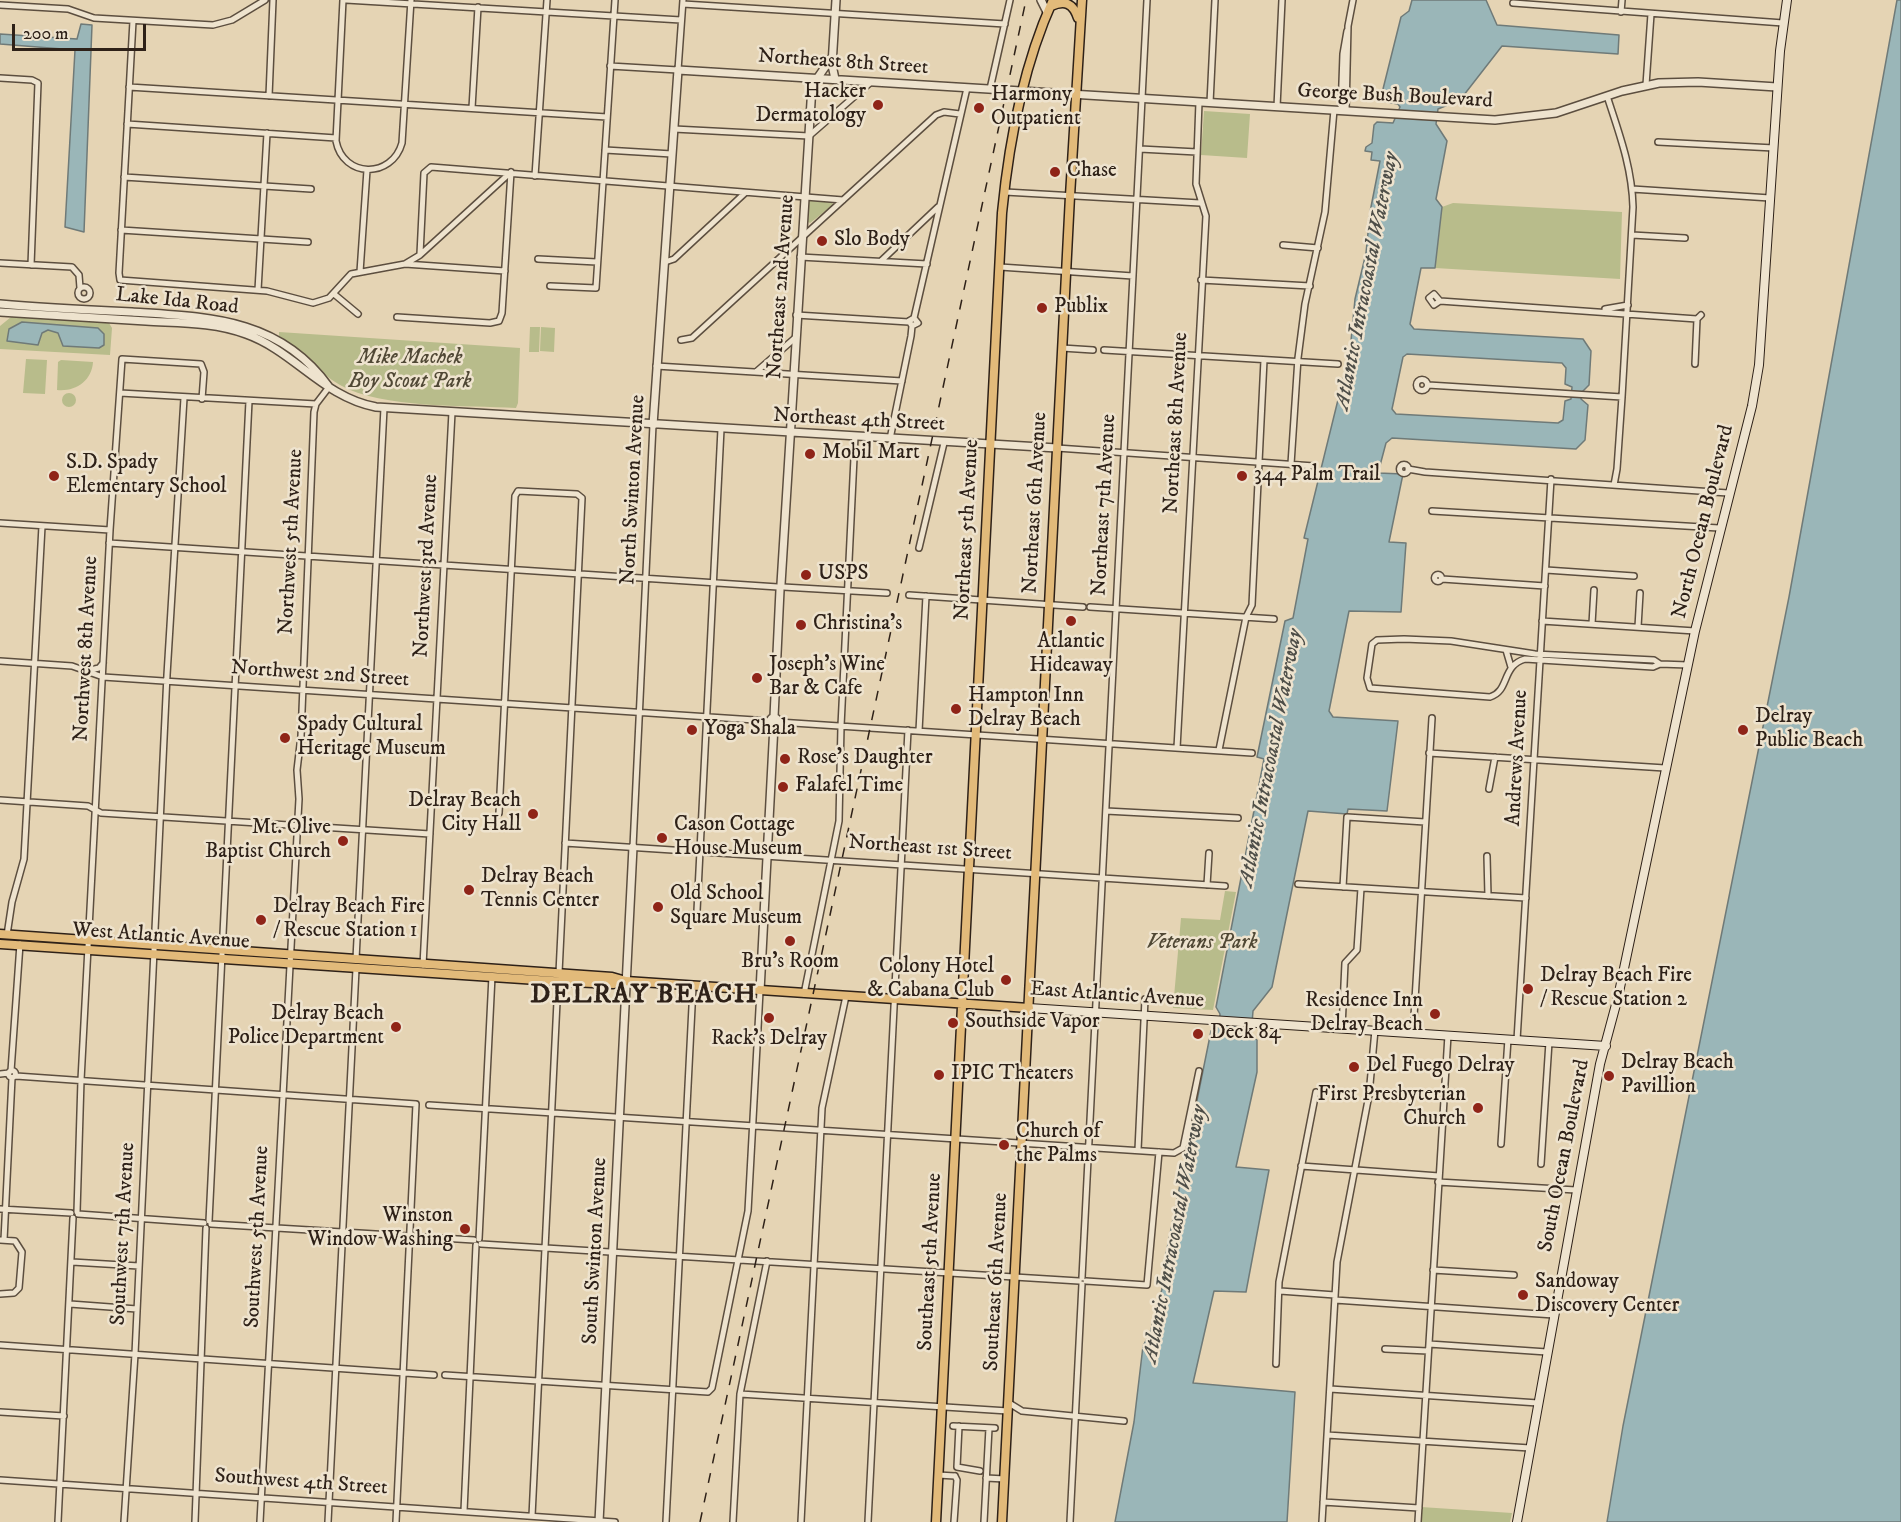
<!DOCTYPE html>
<html>
<head>
<meta charset="utf-8">
<style>
	body { margin:0 }
	#map { position:relative; width:1901px; height:1522px; overflow:hidden; background:#e5d4b4; font-family:"IM FELL DW Pica",serif }
	canvas { display:block }
	.scale { position:absolute; left:12px; top:24px; width:134px; height:27px; box-sizing:border-box; border:3px solid #2e2118; border-top:0; padding-left:8px; font-size:18px; line-height:21px; white-space:nowrap; color:#2e2118; -webkit-text-stroke:4px #eee3ce; paint-order:stroke }
</style>
</head>
<body>
<div id="map">
<canvas width="1901" height="1522"></canvas>
<div class="scale">200 m</div>
</div>
<script>
const ctx = document.querySelector('canvas').getContext('2d');
ctx.lineJoin = 'round';
function fillPath(path, color) {
  ctx.fillStyle = color;
  ctx.fill(path, 'evenodd');
}
function trace(path, color, width, dash) {
  ctx.strokeStyle = color;
  ctx.lineWidth = width;
  ctx.lineCap = dash ? 'butt' : 'round';
  ctx.setLineDash(dash || []);
  ctx.stroke(path);
}
function label(font, color, halo, rows, align = 'center') {
  ctx.font = font + ' "IM FELL DW Pica",serif';
  ctx.lineWidth = 5;
  ctx.setLineDash([]);
  ctx.textBaseline = 'middle';
  ctx.strokeStyle = halo;
  ctx.fillStyle = color;
  for (const [text, x, y, turn = 0] of rows) {
    ctx.save();
    ctx.translate(x, y);
    ctx.rotate((+turn || 0) * Math.PI / 180);
    ctx.textAlign = isNaN(turn) ? turn : align;
    if (halo) ctx.strokeText(text, 0, 0);
    ctx.fillText(text, 0, 0);
    ctx.restore();
  }
}
fillPath(new Path2D(`
	M1204,111L1250,114L1247,158L1201,155Z
	M813,199L832,202L833,205L810,223L808,222L809,201Z
	M1453,203L1622,212L1620,279L1435,268L1442,207Z
	M11,317L109,323L112,328L110,355L0,349V326Z
	M530,327H540L539,352H529Z
	M541,327L555,328L554,352L540,351Z
	M279,332L520,348L518,403L516,408C466,405 382,409 340,385C317,372 301,350 279,336Z
	M26,359L47,360L45,394L23,393Z
	M61,360L93,362C92,381 75,392 57,390L58,362Z
	M62 400a7 7 0 1 1 14 0a7 7 0 1 1-14 0Z
	M1225,891L1236,892L1213,1010L1173,1008L1181,918L1220,920Z
	M1421,1507L1512,1513L1510,1522H1420Z`), '#b8bc8b');
const water = new Path2D(`
	M1412,0H1486L1497,25L1619,35L1618,54L1502,46L1460,100L1438,109L1436,124L1447,141L1436,199L1442,207L1435,268H1421L1410,324L1414,329L1583,339L1591,351L1589,385L1582,392L1581,399L1588,405L1585,440L1576,449L1392,438L1386,443L1378,473L1403,474L1389,542L1406,543L1401,612L1349,611L1329,711L1333,717L1398,721L1387,811L1348,809L1347,814L1308,811L1272,987L1253,1011L1251,1036L1257,1040V1072L1236,1167L1269,1170L1246,1292L1214,1291L1193,1383L1295,1392L1287,1522H1115L1134,1422L1143,1346L1150,1333L1162,1289L1165,1259L1211,1031L1219,1026L1220,1014L1216,1007L1264,759L1257,757L1285,621L1293,618L1308,539L1304,538L1350,351L1355,299L1366,253L1370,212L1380,161L1371,160L1372,152L1365,151L1366,147L1372,143L1374,125L1377,122L1393,123L1400,107L1398,104L1380,101L1401,17L1409,11ZM1407,354L1562,363L1566,368L1565,384L1572,387L1571,399L1565,401L1563,420L1558,423L1396,414L1392,409L1403,357Z
	M1897,0H1901V1522H1607L1623,1426L1789,597Z
	M81,24L92,25L84,232L65,227L75,50L0,44V34L77,39Z
	M22,322L98,328L104,334V345L99,348L63,346L58,333L48,330L42,333L38,345L7,341L9,329Z`);
fillPath(water, '#9ab6b8');
trace(water, '#6f7a78', 1.5);
const minor = new Path2D(`
	M343,0L336,141C343,178 392,179 402,143L411,0
	M346,0L681,20
	M1513,3L1783,23
	M683,4L1005,24
	M0,5L68,9L94,18L213,25L232,20L265,0
	M1621,12L1622,0
	M133,21L119,273L120,280L267,291L313,303L329,298L351,274L405,264L420,255L511,172
	M610,66L678,70L683,0
	M0,78L32,80L38,83L31,265
	M1646,85L1651,14
	M129,87L607,117
	M990,89L1010,0
	M269,96L273,0
	M1607,96C1619,133 1632,167 1633,207L1622,397L1617,469L1614,485
	M1210,103L1215,0
	M1277,107L1282,0
	M472,108L478,7
	M1341,111L1343,54L1347,31
	M1346,111L1348,26L1353,0
	M127,124L336,138
	M674,129L809,136L871,82
	M1658,142L1774,148
	M1140,149L1197,152
	M605,150L672,154
	M535,176L547,0
	M124,177L311,189
	M1632,189L1770,198
	M1005,192L1200,203
	M121,230L308,242
	M1632,235L1685,238
	M1283,245L1318,248
	M420,254L424,173L431,167L843,200
	M800,257L927,264
	M538,259L597,262
	M881,261L938,207
	M665,262L674,259L745,193
	M0,263L72,267L79,275L80,288
	M405,264L505,271
	M1000,267L1133,276
	M360,272L367,170
	M1201,280L1310,286
	M550,286L596,288L615,0
	M78 293a6 6 0 1 1 12 0a6 6 0 1 1-12 0Z
	M258,290L267,133
	M334,294L358,314
	M1440,301L1434,294L1429,298L1434,305L1440,301L1697,319L1701,315
	M1605,309L1628,305
	M796,315L909,322
	M397,317L490,323L499,321L502,313L511,172
	M914,318L967,88
	M681,340L692,338L936,115L944,112L960,114
	M1062,348L1093,350
	M1104,350L1338,364
	M1695,364L1697,319
	M656,366L902,381
	M756,372L795,338
	M1416.5 385a5.5 5.5 0 1 1 11 0a5.5 5.5 0 1 1-11 0Z
	M1428,385L1622,397
	M120,393L316,404
	M890,439L911,336L912,326L909,321L914,318L918,323L912,326
	M1057,448L1314,466
	M1291,464L1298,358L1305,304L1325,212L1334,110
	M1399.5 469a4.5 4.5 0 1 1 9 0a4.5 4.5 0 1 1-9 0Z
	M1408,469L1425,472L1728,493
	M1432,511L1719,528
	M0,523L110,530
	M109,543L778,587
	M919,548L944,443
	M1546,570L1634,576
	M1434.5 578a3.5 3.5 0 1 1 7 0a3.5 3.5 0 1 1-7 0Z
	M1442,579L1545,586
	M783,587L887,593
	M909,595L1083,607
	M1090,607L1274,619
	M1542,621L1695,631
	M1592,624L1594,590
	M1638,627L1640,593
	M1404,639L1451,641L1535,654L1654,660L1660,664L1653,667L1525,659C1501,666 1510,691 1490,697L1370,688L1367,678L1372,644L1377,640Z
	M1506,650L1511,667
	M0,661L72,666L103,677L770,721
	M1660,664L1688,665
	M86,671L99,668L103,663
	M778,722L1252,753
	M919,731L926,596
	M1177,748L1206,216L1196,184L1199,102
	M1219,750L1246,617L1252,605L1264,360
	M1429,753L1665,768
	M1489,789L1495,757
	M0,800L88,806L101,813L430,834
	M1106,811L1238,818
	M499,813L515,496L518,491L577,494L582,498L559,973
	M565,843L1225,886
	M633,847L653,425
	M1487,856L1488,896
	M1298,884L1526,898
	M1207,885L1209,853
	M1343,887L1347,817L1425,822
	M697,911L721,429
	M7,935L12,902L24,859L42,526
	M356,959L384,408
	M423,965L452,412
	M804,994L839,821L841,726L855,437
	M1342,1028L1345,963L1357,950L1361,888
	M1413,1033L1432,718
	M1517,1040L1551,479
	M8.5 1074a3.5 3.5 0 1 1 7 0a3.5 3.5 0 1 1-7 0Z
	M11,1071L20,944
	M0,1074L9,1073
	M16,1076L416,1104L396,1522
	M429,1105L1174,1153L1183,1148L1199,1071
	M1501,1144L1508,1039
	M1138,1150L1145,999
	M1541,1164L1549,1042
	M1301,1166L1439,1176
	M1438,1182L1576,1190
	M0,1209L71,1213
	M77,1212L81,1080L110,530L122,359L201,364L204,372L202,399
	M78,1214L204,1223
	M209,1221L249,401
	M211,1224L474,1240
	M479,1239L492,976
	M0,1240L15,1241L22,1252L19,1288L14,1293L0,1294
	M4,1240L12,1078
	M481,1244L1079,1281
	M72,1262L139,1266
	M1433,1270L1514,1275
	M1082,1278L1147,0
	M1086,1281L1147,1285L1159,1152
	M1280,1291L1335,1295
	M1335,1300L1554,1315
	M70,1304L137,1309
	M1429,1344L1547,1352
	M0,1345L434,1375
	M1385,1349L1428,1351
	M1276,1364L1279,1282L1316,1092
	M445,1375L708,1392L712,1388L748,1211L760,991
	M1330,1389L1538,1403
	M740,1394L1008,1411
	M1009,1403L1022,1411L1124,1421
	M0,1412L64,1416
	M953,1426L995,1428
	M959,1426L957,1467L980,1471
	M1327,1435L1530,1448
	M938,1475L955,1476
	M986,1478L1005,1479
	M0,1480L615,1522
	M1323,1502L1419,1508
	M464,1511L476,1245
	M532,1516L558,981
	M58,1522L73,1218
	M124,1522L135,1354L167,675L184,398
	M195,1522L206,1228
	M260,1522L299,799L297,770L301,736L314,412L316,404L329,387
	M328,1522L356,969
	M666,1522L693,987
	M733,1522L740,1394L767,1261
	M801,1522L822,1108L846,996
	M868,1522L908,730
	M954,1522L957,1480L955,1476
	M984,1522L989,1428
	M1070,1522L1082,1284
	M1322,1522L1337,1262L1369,1095L1375,1030
	M1418,1522L1448,1035`);
const tertiary = new Path2D(`
	M1041,0L1047,12
	M835,79L832,65L836,0
	M0,304C44,308 88,310 132,312C208,317 280,318 329,387
	M0,312C49,315 97,318 146,321C179,323 214,322 246,334C294,351 323,397 376,407L1057,448
	M653,425L678,70L1495,120L1556,113L1622,91L1659,83L1698,82L1777,87
	M781,584L812,86L832,57
	M774,717L780,590
	M770.5 721a3.5 3.5 0 1 1 7 0a3.5 3.5 0 1 1-7 0Z
	M760,991L774,725
	M599,1522L633,847`);
const secondary = new Path2D(`
	M1029,1008L1606,1046
	M1517,1522L1600,1064L1618,997L1695,631L1752,406L1759,365L1780,51L1787,0`);
const primary = new Path2D(`
	M1051,6C1065,0 1073,3 1078,18
	M0,934L612,977L626,981
	M0,944L552,981L613,984L626,981L1029,1008
	M936,1522L1002,213C1009,141 1023,66 1053,0
	M1002,1522L1070,196L1082,0`);
trace(minor, '#5c4e3f', 8);
trace(tertiary, '#5c4e3f', 10);
trace(secondary, '#2e2118', 10);
trace(primary, '#2e2118', 11);
trace(minor, '#eee3ce', 5);
trace(tertiary, '#eee3ce', 7);
trace(secondary, '#eee3ce', 8);
trace(primary, '#e2ba7a', 8);
trace(new Path2D(`
	M700,1522L1026,0`), '#2e2118', 1.5, [10, 10]);
for (const [x, y, r, color] of [
	[878,105,6,"#8f2418"],
	[979,108,6,"#8f2418"],
	[1055,172,6,"#8f2418"],
	[822,241,6,"#8f2418"],
	[1042,308,6,"#8f2418"],
	[810,454,6,"#8f2418"],
	[54,476,6,"#8f2418"],
	[1242,476,6,"#8f2418"],
	[806,575,6,"#8f2418"],
	[1071,621,6,"#8f2418"],
	[801,625,6,"#8f2418"],
	[757,678,6,"#8f2418"],
	[956,709,6,"#8f2418"],
	[692,730,6,"#8f2418"],
	[1743,730,6,"#8f2418"],
	[285,738,6,"#8f2418"],
	[785,759,6,"#8f2418"],
	[783,787,6,"#8f2418"],
	[533,814,6,"#8f2418"],
	[662,838,6,"#8f2418"],
	[343,841,6,"#8f2418"],
	[469,890,6,"#8f2418"],
	[658,907,6,"#8f2418"],
	[261,920,6,"#8f2418"],
	[790,941,6,"#8f2418"],
	[1006,980,6,"#8f2418"],
	[1528,989,6,"#8f2418"],
	[1435,1014,6,"#8f2418"],
	[769,1018,6,"#8f2418"],
	[953,1023,6,"#8f2418"],
	[396,1027,6,"#8f2418"],
	[1198,1034,6,"#8f2418"],
	[1354,1067,6,"#8f2418"],
	[939,1075,6,"#8f2418"],
	[1609,1076,6,"#8f2418"],
	[1478,1108,6,"#8f2418"],
	[1004,1145,6,"#8f2418"],
	[465,1229,6,"#8f2418"],
	[1523,1295,6,"#8f2418"]
]) {
  const dot = new Path2D();
  dot.arc(x, y, r, 0, 2 * Math.PI);
  ctx.fillStyle = color;
  ctx.fill(dot);
  trace(dot, '#eee3ce', 2);
}
label('21px', '#2e2118', '#eee3ce', [
	["Northeast 8th Street",843,63,4],
	["George Bush Boulevard",1395,97,3],
	["Northeast 2nd Avenue",782,287,-86],
	["Lake Ida Road",177,302,6],
	["Northeast 4th Street",859,421,3],
	["Northeast 8th Avenue",1177,423,-87],
	["North Swinton Avenue",634,490,-87],
	["Northeast 6th Avenue",1036,503,-87],
	["Northeast 7th Avenue",1105,505,-87],
	["North Ocean Boulevard",1704,522,-76],
	["Northeast 5th Avenue",968,530,-87],
	["Northwest 5th Avenue",292,542,-87],
	["Northwest 3rd Avenue",427,566,-87],
	["Northwest 8th Avenue",87,649,-87],
	["Northwest 2nd Street",320,675,4],
	["Andrews Avenue",1518,758,-87],
	["Northeast 1st Street",930,849,4],
	["West Atlantic Avenue",161,937,4],
	["East Atlantic Avenue",1117,996,4],
	["South Ocean Boulevard",1565,1156,-79],
	["Southwest 7th Avenue",124,1234,-87],
	["Southwest 5th Avenue",258,1237,-87],
	["South Swinton Avenue",596,1251,-87],
	["Southeast 5th Avenue",931,1262,-87],
	["Southeast 6th Avenue",997,1282,-87],
	["Southwest 4th Street",301,1483,4]
]);
label('21px', '#2e2118', '#eee3ce', [
	["Hacker",866,93,"right"],
	["Dermatology",866,117,"right"],
	["Harmony",991,96],
	["Outpatient",991,120],
	["Chase",1067,172],
	["Slo Body",834,241],
	["Publix",1054,308],
	["Mobil Mart",822,454],
	["S.D. Spady",66,464],
	["Elementary School",66,488],
	["344 Palm Trail",1254,476],
	["USPS",818,575],
	["Christina's",813,625],
	["Atlantic",1071,643,"center"],
	["Hideaway",1071,667,"center"],
	["Joseph's Wine",769,666],
	["Bar & Cafe",769,690],
	["Hampton Inn",968,697],
	["Delray Beach",968,721],
	["Delray",1755,718],
	["Public Beach",1755,742],
	["Spady Cultural",297,726],
	["Heritage Museum",297,750],
	["Yoga Shala",704,730],
	["Rose's Daughter",797,759],
	["Falafel Time",795,787],
	["Delray Beach",521,802,"right"],
	["City Hall",521,826,"right"],
	["Cason Cottage",674,826],
	["House Museum",674,850],
	["Mt. Olive",331,829,"right"],
	["Baptist Church",331,853,"right"],
	["Delray Beach",481,878],
	["Tennis Center",481,902],
	["Old School",670,895],
	["Square Museum",670,919],
	["Delray Beach Fire",273,908],
	["/ Rescue Station 1",273,932],
	["Bru's Room",790,963,"center"],
	["Colony Hotel",994,968,"right"],
	["& Cabana Club",994,992,"right"],
	["Delray Beach Fire",1540,977],
	["/ Rescue Station 2",1540,1001],
	["Residence Inn",1423,1002,"right"],
	["Delray Beach",1423,1026,"right"],
	["Delray Beach",384,1015,"right"],
	["Police Department",384,1039,"right"],
	["Southside Vapor",965,1023],
	["Deck 84",1210,1034],
	["Rack's Delray",769,1040,"center"],
	["Delray Beach",1621,1064],
	["Pavillion",1621,1088],
	["Del Fuego Delray",1366,1067],
	["IPIC Theaters",951,1075],
	["First Presbyterian",1466,1096,"right"],
	["Church",1466,1120,"right"],
	["Church of",1016,1133],
	["the Palms",1016,1157],
	["Winston",453,1217,"right"],
	["Window Washing",453,1241,"right"],
	["Sandoway",1535,1283],
	["Discovery Center",1535,1307]
], 'left');
label('italic 21px', '#504835', '#eee3ce', [
	["Mike Machek",410,359],
	["Boy Scout Park",410,383],
	["Veterans Park",1202,944]
]);
label('italic 22px', '#4e4e48', '#eee3ce', [
	["Atlantic Intracoastal Waterway",1368,281,-79],
	["Atlantic Intracoastal Waterway",1272,758,-79],
	["Atlantic Intracoastal Waterway",1176,1234,-79]
]);
ctx.letterSpacing = '1.5px';
label('bold 27px', '#2e2118', '#eee3ce', [
	["DELRAY BEACH",644,996]
]);
ctx.letterSpacing = '0px';
</script>
</body>
</html>
